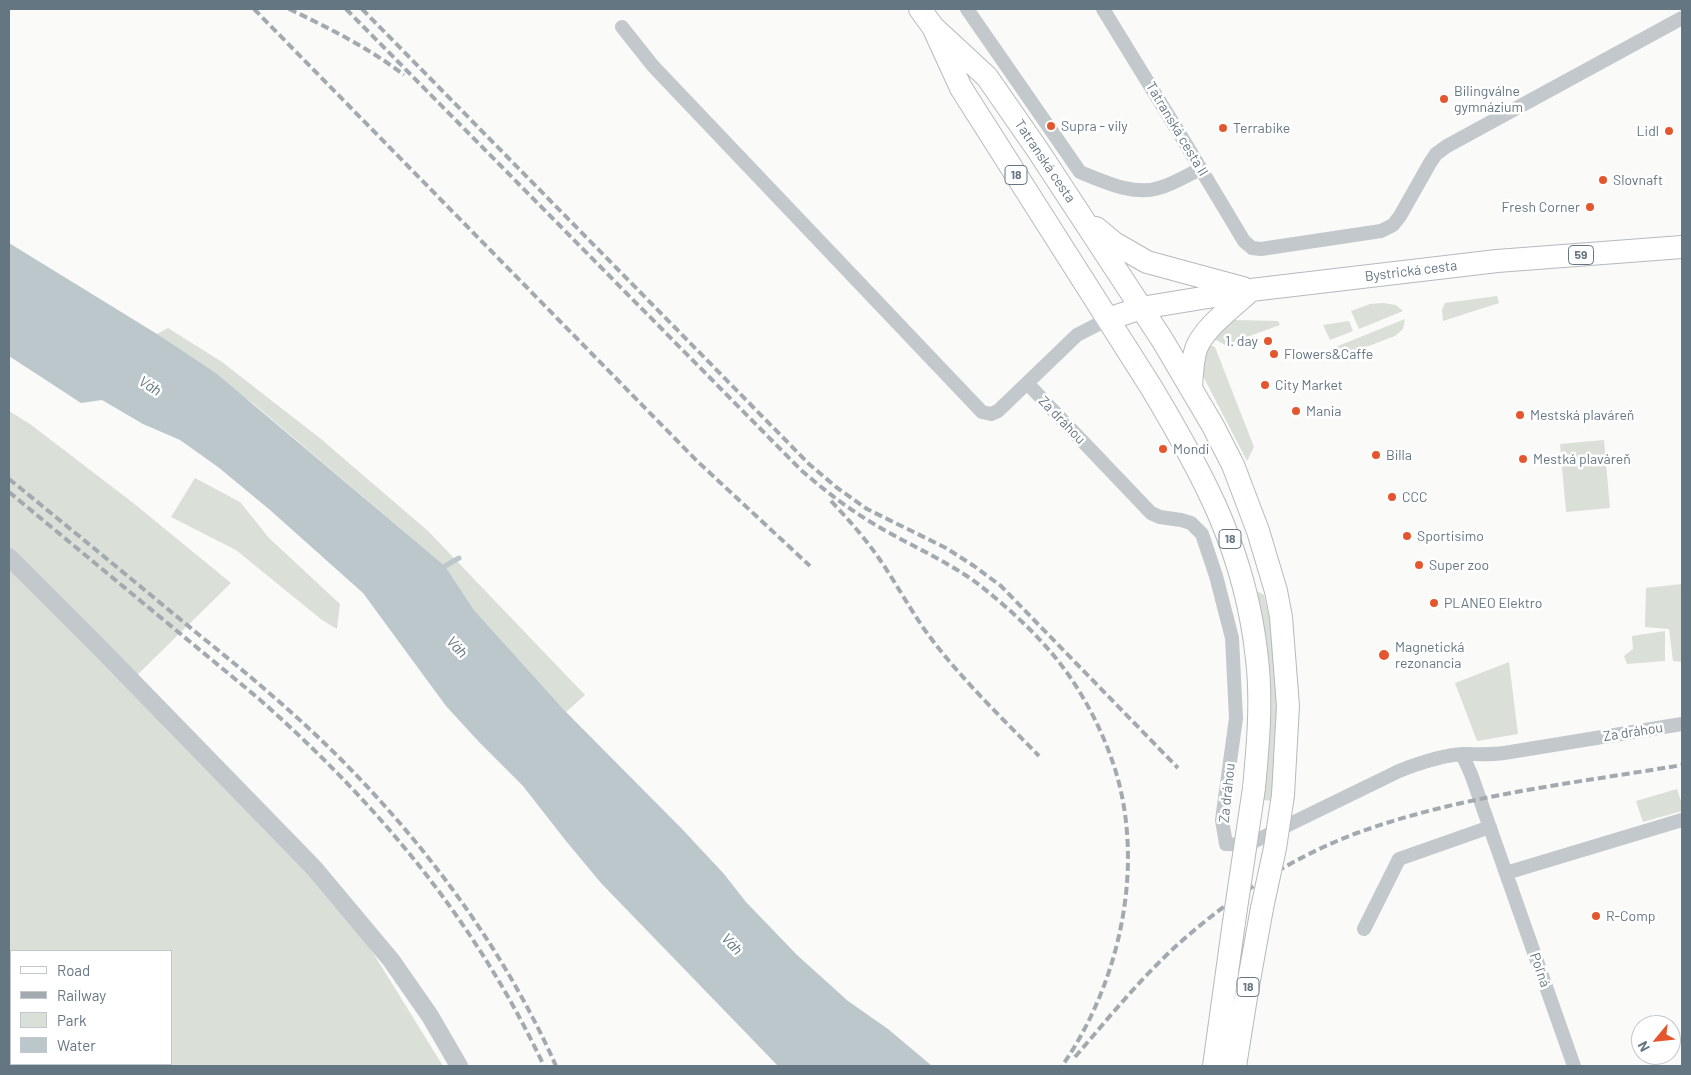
<!DOCTYPE html>
<html>
<head>
<meta charset="utf-8">
<style>
	body { margin:0 }
	#map { position:relative; width:1691px; height:1075px; overflow:hidden; background:#fafaf8; font-family:Barlow,sans-serif }
	canvas { display:block }
	.frame { position:absolute; inset:0; border:10px solid #657683; pointer-events:none }
	.legend { position:absolute; left:10px; top:950px; width:162px; height:115px; box-sizing:border-box; background:#fff; border:1px solid #c1c8cd; margin:0; padding:6px 9px; list-style:none; font-size:15px; color:#657683 }
	.legend li { display:flex; align-items:center; gap:10px; height:25px }
	.legend b { width:25px; border:1px solid #c1c8cd }
	.north { position:absolute; left:1631px; top:1015px; width:50px; height:50px; box-sizing:border-box; background:#fff; border:1px solid #c1c8cd; border-radius:50%; rotate:242deg; font-size:14px; font-weight:700; line-height:20px; text-align:center; color:#657683 }
	.north::after { content:''; display:block; margin:auto; width:18px; height:22px; background:#e4572e; clip-path:polygon(50% 0,100% 100%,50% 72%,0 100%) }
</style>
</head>
<body>
<div id="map">
<canvas width="1691" height="1075"></canvas>
<div class="frame"></div>
<ul class="legend">
<li><b style="height:6px;background:#fff"></b>Road</li>
<li><b style="height:6px;background:#a2aab0"></b>Railway</li>
<li><b style="height:14px;background:#dadfd7"></b>Park</li>
<li><b style="height:14px;background:#bbc7cb"></b>Water</li>
</ul>
<div class="north">N</div>
</div>
<script>
const ctx = document.querySelector('canvas').getContext('2d');
ctx.lineJoin = 'round';
function fillPath(path, color) {
  ctx.fillStyle = color;
  ctx.fill(path, 'evenodd');
}
function trace(path, color, width, dash) {
  ctx.strokeStyle = color;
  ctx.lineWidth = width;
  ctx.lineCap = dash ? 'butt' : 'round';
  ctx.setLineDash(dash || []);
  ctx.stroke(path);
}
function label(font, color, halo, rows, align = 'center') {
  ctx.font = font + ' Barlow,sans-serif';
  ctx.lineWidth = 5;
  ctx.setLineDash([]);
  ctx.textBaseline = 'middle';
  ctx.strokeStyle = halo;
  ctx.fillStyle = color;
  for (const [text, x, y, turn = 0] of rows) {
    ctx.save();
    ctx.translate(x, y);
    ctx.rotate((+turn || 0) * Math.PI / 180);
    ctx.textAlign = isNaN(turn) ? turn : align;
    if (halo) ctx.strokeText(text, 0, 0);
    ctx.fillText(text, 0, 0);
    ctx.restore();
  }
}
fillPath(new Path2D(`
	M1497,296L1499,303L1443,321L1442,310L1445,303Z
	M1383,303L1396,305L1403,311L1359,329L1351,311L1370,304Z
	M1405,319L1403,329L1395,336L1337,358L1333,348Z
	M1235,320L1278,321L1280,325L1225,345L1211,337L1228,322Z
	M1349,321L1353,331L1330,340L1323,325Z
	M168,328L222,362L321,439L428,531L585,695L566,712L474,610L445,566L255,405L157,334Z
	M1207,344L1215,347L1254,447L1247,461L1204,378L1202,368Z
	M9,411L30,424L132,502L231,583L131,681L205,757L362,935L443,1066H9ZM11,951H171V1064H11Z
	M1604,440L1610,508L1566,512L1560,444Z
	M195,478L240,502L269,538L340,604L337,629L322,620L236,550L171,517Z
	M1682,584V662L1673,661L1669,629L1645,627L1646,588Z
	M1257,591L1264,595L1272,630L1279,706L1272,801L1264,800L1268,707Z
	M1665,631V661L1627,664L1624,656L1633,649L1632,636Z
	M1509,662L1518,734L1477,741L1455,683Z
	M1677,789L1682,804V811L1643,822L1636,801Z`), '#dadfd7');
fillPath(new Path2D(`
	M9,243L157,334L217,374L445,566L474,610L566,712L683,830L724,874L746,902L797,955L848,1001L888,1029L932,1066H778L601,883L566,841L523,786L480,743L446,706L363,593L270,510L218,467L180,440L143,424L102,400L81,403L9,356Z`), '#bbc7cb');
trace(new Path2D(`
	M442,571L445,566L459,558`), '#bbc7cb', 5);
const primary = new Path2D(`
	M920,9L933,27L961,88L1151,387C1205,477 1246,553 1257,659C1262,702 1258,745 1254,788
	M933,27L987,77L1037,149L1163,341L1213,426L1233,465L1258,531L1276,591L1281,617L1288,706L1283,795
	M1096,228L1114,243L1147,262L1243,288
	M1108,319L1141,308L1251,290L1497,261L1682,247
	M1191,388C1192,375 1192,361 1196,349C1204,327 1234,306 1251,290
	M1214,1066L1234,922
	M1235,1066L1247,991L1262,908`);
trace(primary, '#b5babe', 24);
trace(new Path2D(`
	M967,9L1080,172C1105,182 1135,197 1162,187C1175,183 1188,175 1200,169
	M1103,9L1184,141L1244,241L1252,248L1261,249L1381,231L1393,225L1400,216L1430,163L1436,154L1447,146L1682,18
	M622,27L653,66L982,412L991,414L998,411L1077,335L1108,319
	M1027,383L1151,513L1160,517L1181,520L1191,523L1202,534L1216,576L1232,638L1236,718L1222,820L1226,844L1247,845L1399,771C1419,763 1442,755 1464,754C1477,754 1490,755 1504,753L1682,724
	M1462,754L1471,774L1574,1066
	M1506,873L1682,820
	M1364,929L1399,859L1490,827`), '#c3c8cc', 14);
trace(new Path2D(`
	M9,557L101,649L314,868L391,960L430,1016L459,1066`), '#c3c8cc', 18);
trace(primary, '#fff', 22);
trace(new Path2D(`
	M254,9L697,461L810,566
	M289,9C329,28 369,48 404,75
	M346,9L801,470C824,490 847,508 874,524C910,546 949,561 982,587C1017,615 1052,648 1076,686C1095,716 1110,749 1119,783C1143,878 1117,987 1062,1066
	M362,9L809,464L836,487L867,509L946,548L974,566L1001,586L1178,768
	M9,479C72,530 135,582 198,634C254,679 310,726 359,778C439,862 509,960 556,1066
	M9,492L258,698C378,804 475,920 544,1066
	M831,501C848,519 864,537 878,557C895,581 909,608 927,633C960,678 1001,717 1039,756
	M1075,1057C1112,1014 1148,969 1191,933C1240,891 1299,854 1360,832C1462,795 1576,783 1682,765`), '#a2aab0', 4, [8, 4]);
const primaryBridge = new Path2D(`
	M1262,908L1275,848L1283,795
	M1234,922L1254,788`);
trace(primaryBridge, '#b5babe', 24, []);
trace(primaryBridge, '#fff', 22);
for (const [x, y, r, color] of [
	[1444,99,5,"#e4572e"],
	[1051,126,5,"#e4572e"],
	[1223,128,5,"#e4572e"],
	[1669,131,5,"#e4572e"],
	[1603,180,5,"#e4572e"],
	[1590,207,5,"#e4572e"],
	[1268,341,5,"#e4572e"],
	[1274,354,5,"#e4572e"],
	[1265,385,5,"#e4572e"],
	[1296,411,5,"#e4572e"],
	[1520,415,5,"#e4572e"],
	[1163,449,5,"#e4572e"],
	[1376,455,5,"#e4572e"],
	[1523,459,5,"#e4572e"],
	[1392,497,5,"#e4572e"],
	[1407,536,5,"#e4572e"],
	[1419,565,5,"#e4572e"],
	[1434,603,5,"#e4572e"],
	[1384,655,6,"#e4572e"],
	[1596,916,5,"#e4572e"]
]) {
  const dot = new Path2D();
  dot.arc(x, y, r, 0, 2 * Math.PI);
  ctx.fillStyle = color;
  ctx.fill(dot);
  trace(dot, '#fff', 2);
}
for (const [x, y, w] of [
	[1016,175,22],
	[1581,255,25],
	[1230,539,22],
	[1248,987,22]
]) {
  const box = new Path2D();
  box.roundRect(x - w / 2, y - 9.5, w, 19, 4);
  ctx.fillStyle = '#fff';
  ctx.fill(box);
  trace(box, '#657683', 1);
}
label('bold 12px', '#657683', null, [
	["18",1016,175],
	["59",1581,255],
	["18",1230,539],
	["18",1248,987]
]);
label('14px', '#657683', '#fff', [
	["Bilingválne",1454,91],
	["gymnázium",1454,107],
	["Supra - vily",1061,126],
	["Terrabike",1233,128],
	["Lidl",1659,131,"right"],
	["Slovnaft",1613,180],
	["Fresh Corner",1580,207,"right"],
	["1. day",1258,341,"right"],
	["Flowers&Caffe",1284,354],
	["City Market",1275,385],
	["Mania",1306,411],
	["Mestská plaváreň",1530,415],
	["Mondi",1173,449],
	["Billa",1386,455],
	["Mestká plaváreň",1533,459],
	["CCC",1402,497],
	["Sportisimo",1417,536],
	["Super zoo",1429,565],
	["PLANEO Elektro",1444,603],
	["Magnetická",1395,647],
	["rezonancia",1395,663],
	["R-Comp",1606,916]
], 'left');
label('14px', '#657683', '#fff', [
	["Tatranská cesta II",1177,129,59],
	["Tatranská cesta",1045,161,56],
	["Bystrická cesta",1411,271,-7],
	["Za dráhou",1062,420,46],
	["Za dráhou",1633,732,-9],
	["Za dráhou",1227,793,-84],
	["Poľná",1540,970,71]
]);
label('italic 15px', '#60757c', '#fff', [
	["Váh",150,386,32],
	["Váh",457,647,47],
	["Váh",732,944,47]
]);
</script>
</body>
</html>
